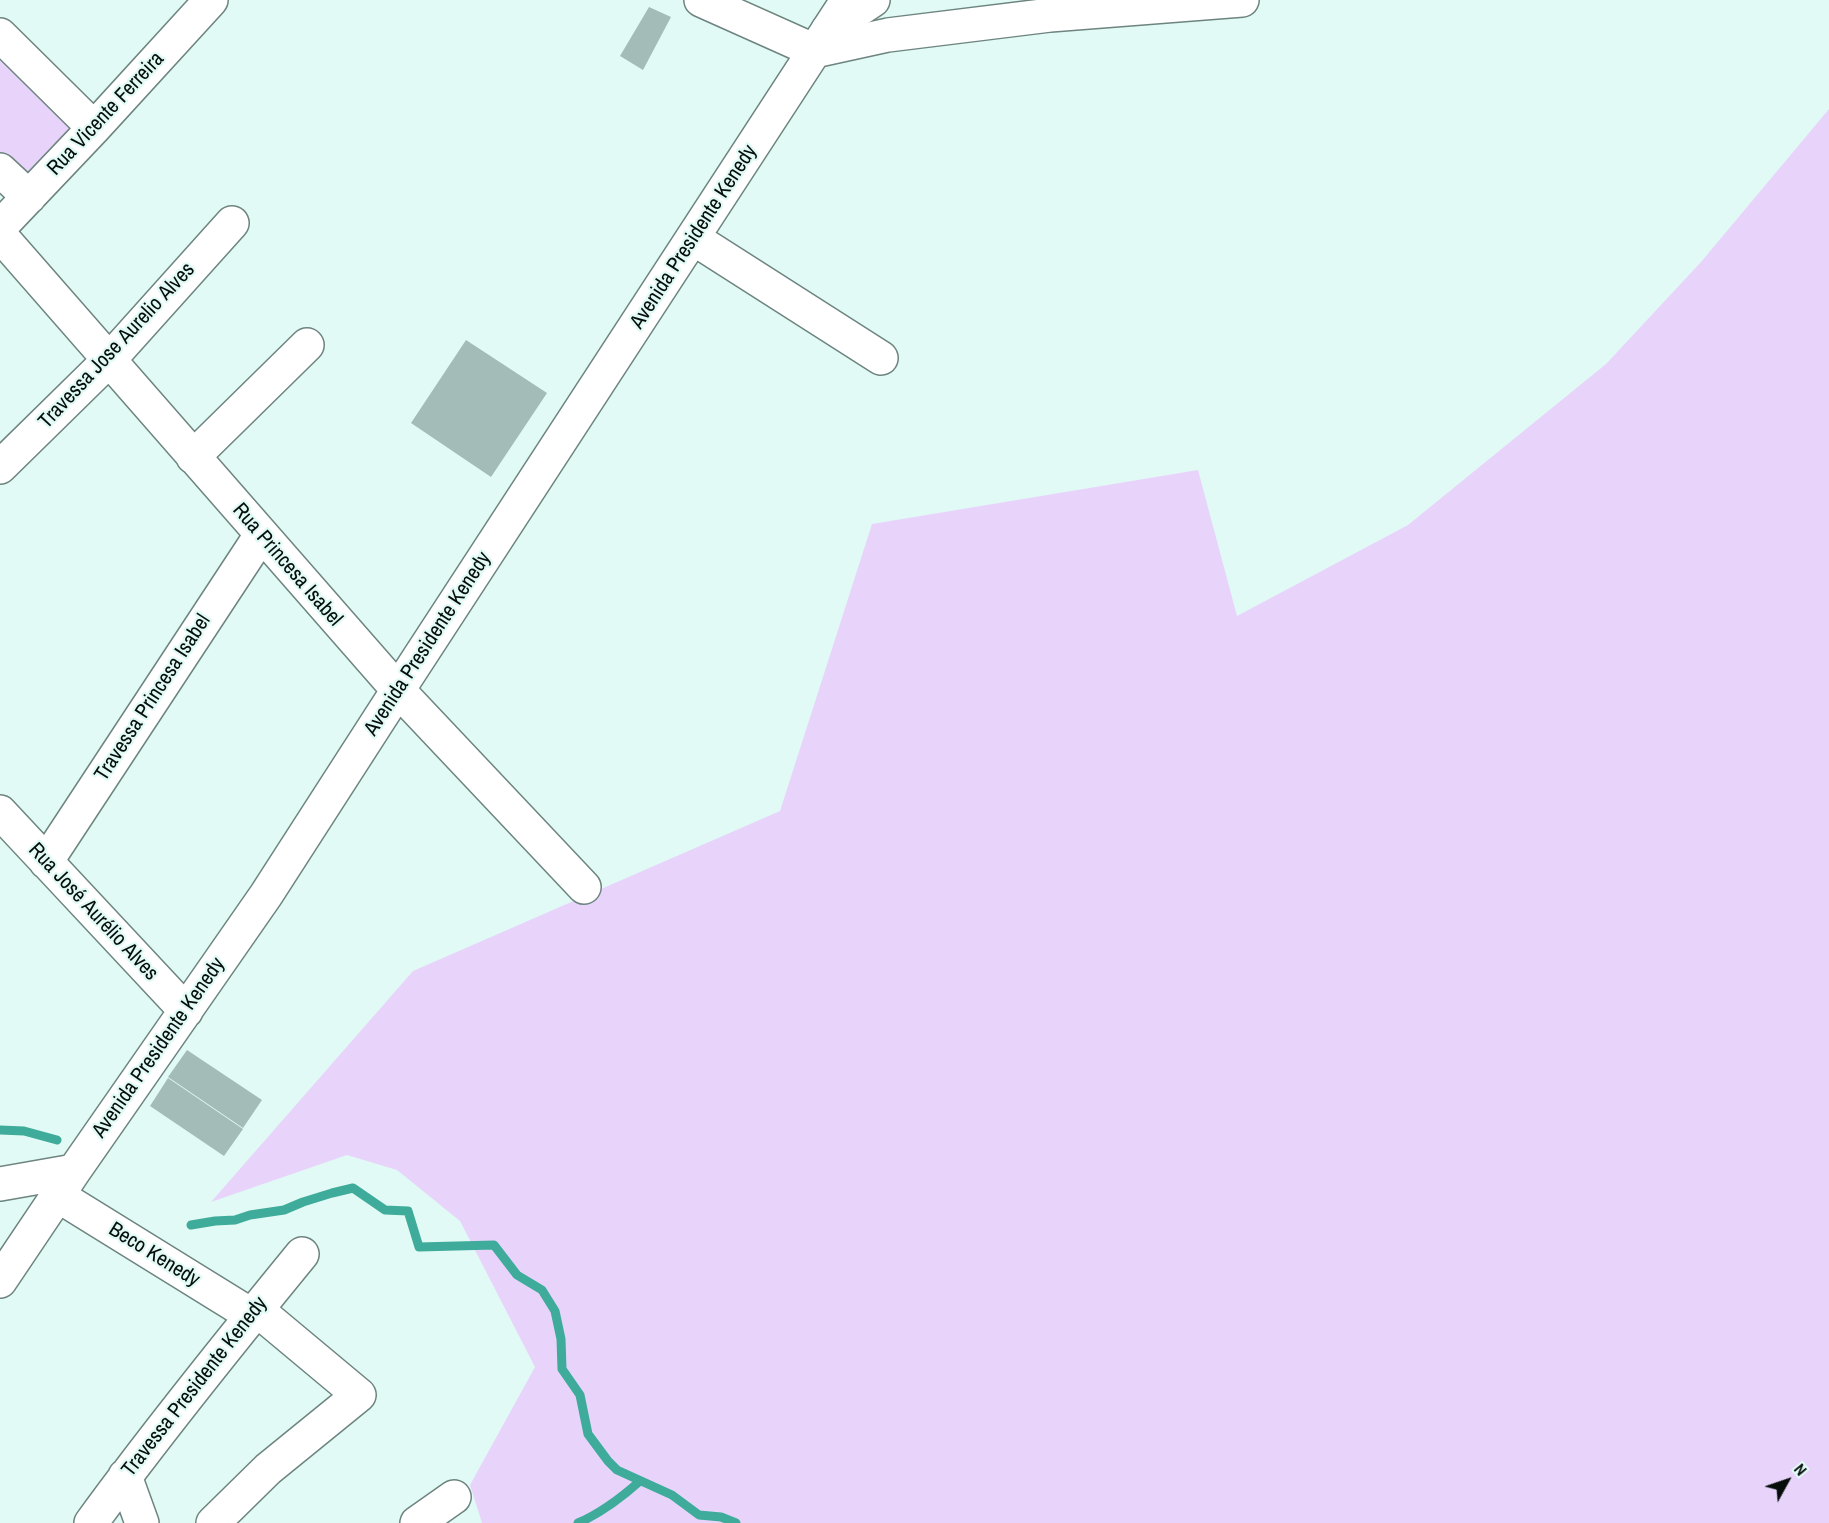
<!DOCTYPE html>
<html>
<head>
<meta charset="utf-8">
<style>
	body { margin:0 }
	#map { position:relative; width:1829px; height:1523px; overflow:hidden; background:#e1faf5; font-family:"Archivo Narrow",sans-serif }
	canvas { display:block }
	.north { position:absolute; left:1757px; top:1451px; width:60px; height:60px; -webkit-text-stroke:4px #e1faf5; paint-order:stroke; rotate:50deg; font-size:16px; font-weight:700; line-height:24px; text-align:center; color:#060e0c }
	.north::after { content:''; display:block; margin:auto; width:21px; height:27px; background:#060e0c; clip-path:polygon(50% 0,100% 100%,50% 72%,0 100%) }
</style>
</head>
<body>
<div id="map">
<canvas width="1829" height="1523"></canvas>
<div class="north">N</div>
</div>
<script>
const ctx = document.querySelector('canvas').getContext('2d');
ctx.lineJoin = 'round';
function fillPath(path, color) {
  ctx.fillStyle = color;
  ctx.fill(path, 'evenodd');
}
function trace(path, color, width, dash) {
  ctx.strokeStyle = color;
  ctx.lineWidth = width;
  ctx.lineCap = dash ? 'butt' : 'round';
  ctx.setLineDash(dash || []);
  ctx.stroke(path);
}
function label(font, color, halo, rows, align = 'center') {
  ctx.font = font + ' "Archivo Narrow",sans-serif';
  ctx.lineWidth = 4.5;
  ctx.setLineDash([]);
  ctx.textBaseline = 'middle';
  ctx.strokeStyle = halo;
  ctx.fillStyle = color;
  for (const [text, x, y, turn = 0] of rows) {
    ctx.save();
    ctx.translate(x, y);
    ctx.rotate((+turn || 0) * Math.PI / 180);
    ctx.textAlign = isNaN(turn) ? turn : align;
    if (halo) ctx.strokeText(text, 0, 0);
    ctx.fillText(text, 0, 0);
    ctx.restore();
  }
}
fillPath(new Path2D(`
	M0,54L76,128L26,179L0,153Z
	M1829,109V1523H482L470,1485L535,1367L460,1221L397,1170L347,1155L211,1202L413,971L780,811L872,524L1198,470L1237,616L1408,525L1606,364L1701,262Z`), '#e8d4fb');
trace(new Path2D(`
	M0,1130L24,1131L57,1140
	M191,1225L215,1221L235,1220L250,1215L284,1210L303,1202L332,1193L353,1188L385,1210L408,1211L419,1247L494,1245L517,1275L542,1290L555,1311L561,1339L562,1369L580,1395L588,1434L608,1461L617,1470L672,1495L699,1515L721,1517L736,1523
	M578,1523C601,1513 621,1498 640,1481`), '#3fab9a', 9);
fillPath(new Path2D(`
	M649,7L671,17L643,70L620,56Z
	M466,340L547,393L491,477L411,423Z
	M187,1050L262,1100L243,1128L168,1077Z
	M168,1078L243,1129L224,1156L150,1106Z`), '#a4bcb7');
const minor = new Path2D(`
	M701,0L815,51
	M0,35L94,128
	M815,51L888,35L1050,15L1242,0
	M0,170L29,197
	M0,227L94,128L211,0
	M0,235L398,690L584,887
	M693,238L881,358
	M193,457L307,345
	M0,467L109,360L232,223
	M0,812L186,1011
	M46,862L261,535
	M0,1184L74,1171
	M57,1195L251,1315
	M0,1281L74,1171L266,895L398,690L843,7
	M125,1476L142,1523
	M91,1523C158,1431 230,1342 302,1254
	M213,1523L268,1469L359,1395L256,1309
	M417,1523L454,1497`);
const major = new Path2D(`
	M828,30L873,0`);
trace(minor, '#6d847f', 36);
trace(major, '#6d847f', 36);
trace(minor, '#fff', 33);
trace(major, '#fff', 33);
label('21px', '#060e0c', '#e1faf5', [
	["Rua Vicente Ferreira",106,114,-47],
	["Avenida Presidente Kenedy",694,237,-57],
	["Travessa Jose Aurelio Alves",117,346,-47],
	["Rua Princesa Isabel",287,565,49],
	["Avenida Presidente Kenedy",428,644,-57],
	["Travessa Princesa Isabel",153,698,-57],
	["Rua José Aurélio Alves",93,912,47],
	["Avenida Presidente Kenedy",159,1048,-55],
	["Beco Kenedy",154,1255,32],
	["Travessa Presidente Kenedy",195,1387,-52]
]);
</script>
</body>
</html>
